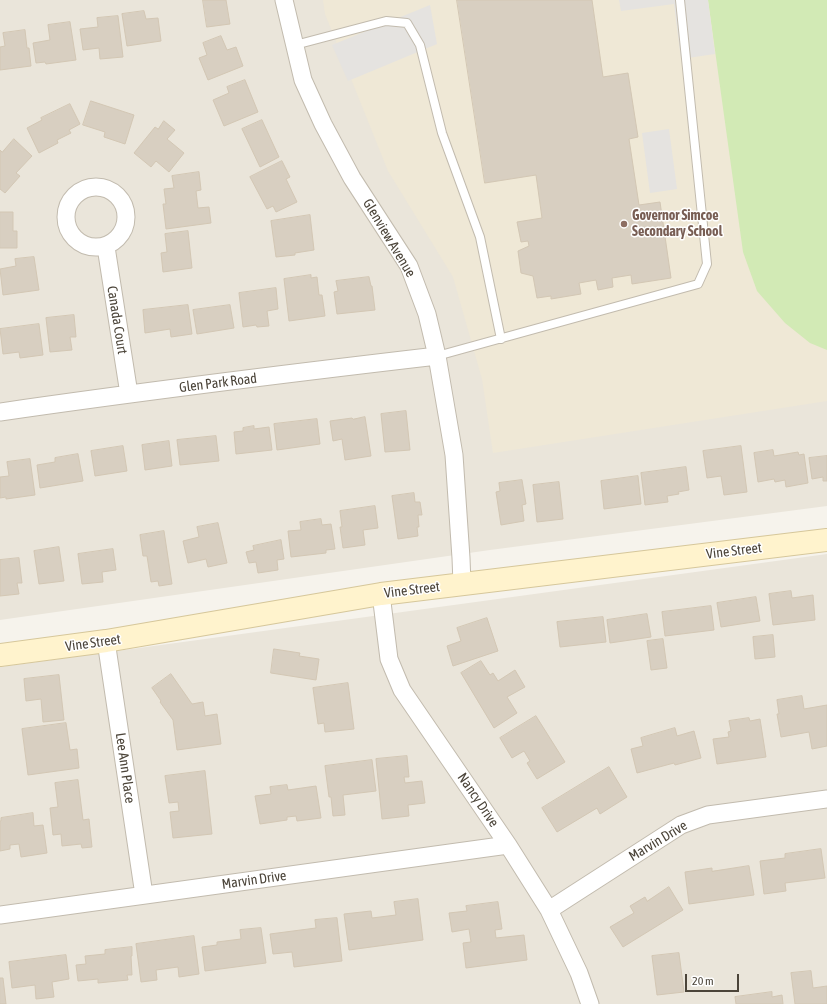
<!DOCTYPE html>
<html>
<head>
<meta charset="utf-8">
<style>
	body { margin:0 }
	#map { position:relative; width:827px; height:1004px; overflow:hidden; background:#f6f3ec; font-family:"Asap Condensed",sans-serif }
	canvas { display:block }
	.scale { position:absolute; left:685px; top:974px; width:54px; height:18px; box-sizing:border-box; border:2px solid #4b4439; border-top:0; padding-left:5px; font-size:12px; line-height:14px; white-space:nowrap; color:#4b4439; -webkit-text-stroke:3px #fff; paint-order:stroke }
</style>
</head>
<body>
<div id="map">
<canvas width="827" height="1004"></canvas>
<div class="scale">20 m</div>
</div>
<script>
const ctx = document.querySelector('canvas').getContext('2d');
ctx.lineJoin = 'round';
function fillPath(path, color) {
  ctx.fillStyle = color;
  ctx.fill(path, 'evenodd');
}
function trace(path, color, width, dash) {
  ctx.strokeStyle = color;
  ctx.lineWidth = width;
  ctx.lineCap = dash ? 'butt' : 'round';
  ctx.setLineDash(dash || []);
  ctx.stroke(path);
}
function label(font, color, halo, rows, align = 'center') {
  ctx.font = font + ' "Asap Condensed",sans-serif';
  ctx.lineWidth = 3;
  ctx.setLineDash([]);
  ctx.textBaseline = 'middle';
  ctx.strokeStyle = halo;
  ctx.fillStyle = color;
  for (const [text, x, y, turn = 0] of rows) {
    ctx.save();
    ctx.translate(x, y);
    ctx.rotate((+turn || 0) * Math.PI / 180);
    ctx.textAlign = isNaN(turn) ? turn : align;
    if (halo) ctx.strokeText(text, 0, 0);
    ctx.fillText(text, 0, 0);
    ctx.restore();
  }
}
fillPath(new Path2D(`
	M0,0H827V506L490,550L0,620Z
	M827,554V1004H0V667Z`), '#eae5da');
fillPath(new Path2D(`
	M323,0H827V401L493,453L482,379L453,277L388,171L325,14Z`), '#efe8d6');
fillPath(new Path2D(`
	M708,0H827V350L810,343L785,323L757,291L743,252Z`), '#d2eab5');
fillPath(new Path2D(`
	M619,0H708L715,54L681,59L674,4L621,11Z
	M430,5L437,44L348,81L332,45Z
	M669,129L677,189L650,193L642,133Z`), '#e5e3e0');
const building = new Path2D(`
	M203,0H226L230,24L207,27Z
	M457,0H592L603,77L628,73L638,137L629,139L639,205L660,202L671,278L632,284L631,275L612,278L613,287L598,290L596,280L579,283L581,294L551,299V296L537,298L533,276L521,273L518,251L529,246L528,241L521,242L517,222L542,218L536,175L485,183Z
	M144,11L146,19L158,18L161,41L127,46L122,14Z
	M118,16L123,57L100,59L99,48L83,50L80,29L98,27L97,18Z
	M70,22L76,60L46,64L45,62L36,63L33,43L50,40L48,25Z
	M25,30L27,48H29L31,66L0,70V47L5,46L3,33Z
	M221,36L227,50L236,47L243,66L208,80L199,58L207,55L203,43Z
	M245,80L258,112L224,126L213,100L229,93L227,87Z
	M91,101L134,115L125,144L104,137L105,132L83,125Z
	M70,104L80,124L69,130L71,133L57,140L58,143L39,153L27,128L42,120L41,118Z
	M262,120L279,157L260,167L242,129Z
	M164,121L175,130L167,139L184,153L169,172L156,161L151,167L134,153L155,127L158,129Z
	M14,139L32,156L16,173L20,176L5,193L0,189V150L2,152Z
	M282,161L290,177L286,179L297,202L276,212L273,206L267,209L250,177Z
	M199,172L201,190L196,191L198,208L209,207L211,223L166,229L163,204H166L164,189L174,188L172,176Z
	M0,212H13V231H17V248H0Z
	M310,215L314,250L295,253V255L276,257L271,221Z
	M188,231L192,268L163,272L161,253L167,252L165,234Z
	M34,257L39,290L3,295L0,269L16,266L15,259Z
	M311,275V278L317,277L319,295H322L325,316L289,321L284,279Z
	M369,277L371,286H372L375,310L337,314L334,292L338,291L336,281Z
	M276,288L278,309L267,311L269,326L257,327L256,325L243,327L239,293Z
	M188,305L192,334L171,337L170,329L145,333L143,310Z
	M230,305L234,328L197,334L193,310Z
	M74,315L76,337H70L72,350L50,352L46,318Z
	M39,324L43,355L20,358L19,352L3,354L0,329Z
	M406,411L410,450L385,452L381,414Z
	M365,417L371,456L345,460L342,439L333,441L330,421L352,418L353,419Z
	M317,419L320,444L277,450L274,424Z
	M254,426V429L269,427L272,450L236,454L234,432L243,431V428Z
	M216,436L219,461L180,465L177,440Z
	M169,441L172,466L145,470L142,445Z
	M123,446L127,471L95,476L91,451Z
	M741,446L747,492L724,495L721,476L707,478L703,451Z
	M773,450L774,456L798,452L799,455L804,454L808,483L786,487L785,480L775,482L774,479L758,482L754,453Z
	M78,454L83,481L40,488L37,465L55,462V458Z
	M827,456V481H823V477L812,479L809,458Z
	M30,459L35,495L6,499V497L0,498V477L9,476L7,462Z
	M686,467L689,490L678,492L679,494L667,496L668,502L645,505L641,473Z
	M638,476L641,504L604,509L601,481Z
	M522,480L526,504L522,505L524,521L501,525L496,492L500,491L499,483Z
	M559,482L563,519L537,522L533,485Z
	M414,493L415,502H420L422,515H418L419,527H417L418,536L398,539L392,496Z
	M375,506L378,528L363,530L365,545L343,548L340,527H342L340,511Z
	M321,519L322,525L331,524L335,549L326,550V553L291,557L288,531L301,530L300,522Z
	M218,523L227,563L208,567L206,559L188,563L183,541L199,537L197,527Z
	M164,531L172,584L159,586L158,581L151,582L147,556H143L140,535Z
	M281,540L284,559L277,560L278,570L258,573L256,562L249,563L246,552L254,550L253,546Z
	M59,547L64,581L39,584L34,551Z
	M113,549L116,570L102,572L103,582L82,584L78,554Z
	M19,558L22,583H17L19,594L0,596V560Z
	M791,591L792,598L813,595L815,620L773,625L769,594Z
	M756,597L760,621L721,627L717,603Z
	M711,606L714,630L665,636L662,612Z
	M647,614L651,637L610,643L607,620Z
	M603,617L606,642L560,647L557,622Z
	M487,618L498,651L453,666L447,646L461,641L457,628Z
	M773,635L775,657L755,659L753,637Z
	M663,639L667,668L651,670L647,641Z
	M274,649L300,653L299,656L319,659L316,680L271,673Z
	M481,661L490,675L493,673L498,681L515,670L525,687L507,697L517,713L494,728L461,673Z
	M171,674L192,704L203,702L205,716L217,714L221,744L177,750L173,720L160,702L161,701L152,688Z
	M59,675L64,720L43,722L41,699L26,701L24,679Z
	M348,683L354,729L325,732L324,723L318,724L313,688Z
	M802,696L804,709L827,705V746L812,749L809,732L781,737L777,714H779L777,700Z
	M536,716L565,762L537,779L527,763L530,761L524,751L512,758L500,738Z
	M749,718L750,721L760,719L766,757L717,764L713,739L729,737L728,732L731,731L729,721Z
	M66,723L70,750L77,749L79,768L28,775L22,729Z
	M675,728L677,736L694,731L701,758L675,765L674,763L637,773L631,749L643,746L641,738Z
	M407,756L409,777H404L405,783L422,781L425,803L408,805L409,816L382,819L376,759Z
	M372,760L376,791L343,795L345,815L333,816L331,797H329L325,766Z
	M609,767L627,797L600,814L597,808L557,832L542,808Z
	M205,771L212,834L173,838L170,812L179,811L178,802L169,803L165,776Z
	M78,780L83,820L89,819L92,847L82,848L81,844L62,846L61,834L53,835L50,808L58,807L55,783Z
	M287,785L288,790L316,786L321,818L297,821L296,816L287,817V820L260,824L255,796L271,794L270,787Z
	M33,813L34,826L43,825L47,853L21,857L19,844L10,845V849L0,851V821H1V818Z
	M821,849L825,878L785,883L786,891L764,894L760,861L785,858V854Z
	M749,866L754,895L689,904L685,872L712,868V871Z
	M669,887L683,910L623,947L610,927L634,913L630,906L645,897L647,901Z
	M418,899L423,940L349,950L344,914L371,911L372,918L396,915L394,902Z
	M498,902L502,929L495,930L496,938L524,935L527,960L466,968L463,943L471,942L469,929L452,932L449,913L467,911L466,906Z
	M337,918L342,961L294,967L292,952L273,954L270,934L316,928L315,920Z
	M261,928L266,963L205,971L202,947L217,945V942L241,939L240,930Z
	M194,936L199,974L179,977L178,967L156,970L157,980L141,982L136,944Z
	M132,947V956H131L132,975H127L128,980L98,983V979L78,981L76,965L86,964L85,956L105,954V950Z
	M679,953L684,992L657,995L652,956Z
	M66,955L69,979L52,982L54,997L36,999L35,985L12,988L9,962Z
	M811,971L813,988L827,986V1004H795L791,973Z
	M0,978H3L6,1004H0Z
	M772,992V997L782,995L783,1004H736L735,997Z`);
fillPath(building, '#d8cfc1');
trace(building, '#d3c7b4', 1);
const lane = new Path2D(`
	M295,45L386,21L407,23L420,45L442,133L480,237L501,339
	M437,356L698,284L707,264L680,0`);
const street = new Path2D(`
	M284,0L303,80L323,124L352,178L409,266L427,314L437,356L454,455L461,558L462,584
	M66 217a30 30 0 1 1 60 0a30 30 0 1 1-60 0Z
	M106,247L129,394
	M0,412C145,391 291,373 437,356
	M381,594L389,659L402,690L508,845L549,910L579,973L590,1004
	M106,641L144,895
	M549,910L681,825L708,815L827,799
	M0,915L508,845`);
const secondary = new Path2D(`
	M0,655L106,641L381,594L827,540`);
trace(lane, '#c2bbae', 10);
trace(street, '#c2bbae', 19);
trace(secondary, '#d6c79b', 24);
trace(lane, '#fff', 8);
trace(street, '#fff', 17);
trace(secondary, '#fff3cd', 22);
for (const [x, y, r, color] of [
	[624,224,4,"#8d6e63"]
]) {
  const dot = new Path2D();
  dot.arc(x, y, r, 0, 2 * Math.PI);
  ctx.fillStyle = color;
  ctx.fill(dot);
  trace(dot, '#fff', 1.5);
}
label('bold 14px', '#785e54', '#fff', [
	["Governor Simcoe",632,216],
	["Secondary School",632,232]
], 'left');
label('14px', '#4b4439', '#fff', [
	["Glenview Avenue",389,238,59],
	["Canada Court",117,320,81],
	["Glen Park Road",218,383,-7],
	["Vine Street",734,551,-7],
	["Vine Street",412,590,-7],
	["Vine Street",93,643,-8],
	["Lee Ann Place",125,768,82],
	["Nancy Drive",478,800,56],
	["Marvin Drive",658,841,-31],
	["Marvin Drive",254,880,-8]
]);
</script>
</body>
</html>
